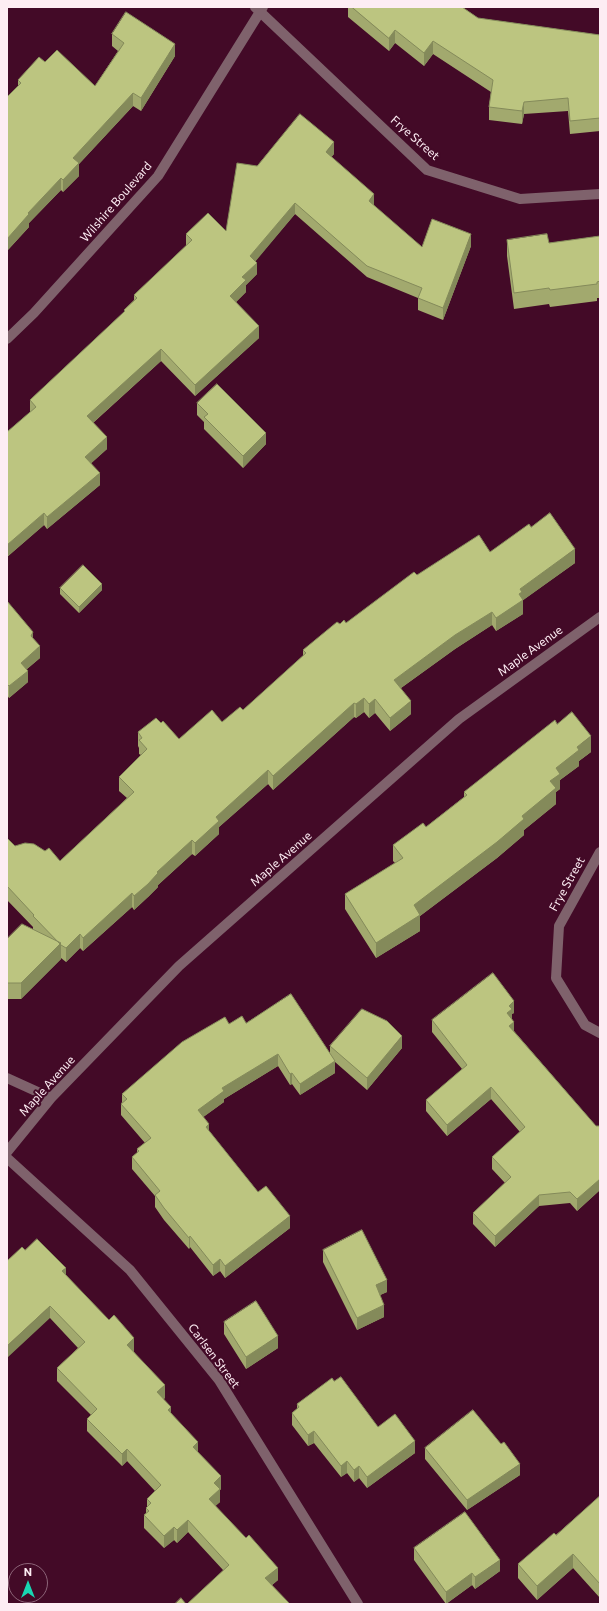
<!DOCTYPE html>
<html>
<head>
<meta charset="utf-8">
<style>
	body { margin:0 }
	#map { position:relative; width:607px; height:1611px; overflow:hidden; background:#430a27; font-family:Commissioner,sans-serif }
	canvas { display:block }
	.frame { position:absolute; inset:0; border:8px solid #fdedf3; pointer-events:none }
	.north { position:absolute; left:8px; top:1563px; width:40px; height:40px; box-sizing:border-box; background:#430a27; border:1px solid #8d6579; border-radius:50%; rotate:0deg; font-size:11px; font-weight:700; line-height:16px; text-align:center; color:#fdedf3 }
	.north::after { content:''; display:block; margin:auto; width:14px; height:18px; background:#19d5b2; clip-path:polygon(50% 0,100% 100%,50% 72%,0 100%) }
</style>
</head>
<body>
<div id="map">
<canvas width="607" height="1611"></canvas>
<div class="frame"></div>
<div class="north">N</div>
</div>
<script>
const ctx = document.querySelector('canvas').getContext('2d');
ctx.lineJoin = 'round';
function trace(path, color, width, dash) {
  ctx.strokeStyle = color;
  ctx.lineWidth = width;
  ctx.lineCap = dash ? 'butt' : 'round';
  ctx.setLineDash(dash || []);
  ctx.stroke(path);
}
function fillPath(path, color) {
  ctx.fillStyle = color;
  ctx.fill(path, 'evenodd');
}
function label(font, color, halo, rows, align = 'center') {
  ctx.font = font + ' Commissioner,sans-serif';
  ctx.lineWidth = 4;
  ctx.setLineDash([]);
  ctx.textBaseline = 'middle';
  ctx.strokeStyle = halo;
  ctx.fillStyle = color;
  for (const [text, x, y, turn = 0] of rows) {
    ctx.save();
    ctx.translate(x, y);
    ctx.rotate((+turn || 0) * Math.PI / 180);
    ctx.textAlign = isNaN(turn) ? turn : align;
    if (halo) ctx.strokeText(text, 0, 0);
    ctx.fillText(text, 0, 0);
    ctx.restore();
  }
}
trace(new Path2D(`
	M255,7L427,170L520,199L600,194
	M7,339L34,313L158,176L263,7
	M600,852L559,926L556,978L585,1025L600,1033
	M7,1078L51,1098
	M7,1152L51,1098L179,966L459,719L600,617
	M7,1158L130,1270L219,1380L358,1604`), '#7f626c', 10);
fillPath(new Path2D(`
	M348,7H462L478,18L600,35V131L570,134L568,111L524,114L522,124L489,120V107L491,92L433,54L424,66L395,43L389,51L348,17Z
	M112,34L175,56L141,111L133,106L79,164V176L63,192L61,190L29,223V227L7,251V97L18,86V80L45,62L95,86L118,51L112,46Z
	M334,154L331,157L374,206L422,247L471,246L443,320L418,310V298L367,277L295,214L255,261L257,274L246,285V292L236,302L259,338L195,396L161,361L93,423L107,449L91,463L100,485L47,529L44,525L7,557V432L30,412V400L124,312V310L134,300V295L186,246V234L226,231L257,166Z
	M600,236V298H597V301L550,307L549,304L514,309L507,256V240L549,243Z
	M197,403L266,444L243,468L204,429V422L197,415Z
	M531,527L575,563L523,600V614L496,631L492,625L455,649L401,688L411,714L390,731L375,713L369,718L364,712L356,718L354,717L273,790L268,784L219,827V834L195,856L192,854L158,885V887L148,897L134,910L132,907L83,951L80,948L66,962L61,958V959L21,999H7V939L33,929V927L7,900V838L15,846L60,861L127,798L119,791V777L141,755L139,754V748L138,746V732L161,723L179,739L222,722L243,710L303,656V650L340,624L346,623L417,575L490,552Z
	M60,588L102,590L79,613L60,594Z
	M7,601L33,639L40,658L27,669L28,682L9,698L7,695Z
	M557,724L591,752L579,761V766L560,780V789L556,792V804L524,830V835L497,858L420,916V931L376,958L345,909V894L395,863L393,861V845L426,827L464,797V792Z
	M514,1013L512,1014V1019L514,1031L596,1126H600V1190L577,1211L570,1203L539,1206L495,1247L473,1224V1213L505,1183L492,1169V1157L520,1132L491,1099L447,1136L426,1111V1100L462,1069L432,1032V1020Z
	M246,1023L330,1053V1046L402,1048L367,1090L335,1062V1073L300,1095L292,1084L290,1085L278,1066L224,1099V1102L203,1117L209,1131L258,1192L290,1228L225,1278L220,1271L213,1276L190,1247L189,1249L164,1220L155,1207V1196L132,1169V1157L137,1153V1149L145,1143L121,1115V1104L122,1102V1094L229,1024Z
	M25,1250L66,1275L134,1351V1352L165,1398L163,1399L171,1413L198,1453L221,1489L220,1490V1502L215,1506L278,1580L272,1585L223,1570L188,1532L177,1543L174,1540L164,1548L144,1528V1515L146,1514V1508L147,1507V1499L155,1491L127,1461L122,1466L87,1431V1419L91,1415L57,1381V1368L78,1348L50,1318Z
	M323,1250L387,1292L380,1295L384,1317L357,1330L323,1262Z
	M224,1322L278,1348L246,1369L224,1334Z
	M334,1381L378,1427L415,1453L367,1488L359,1478L354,1482L347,1473L341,1477L314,1443L308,1446L292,1425V1413L297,1409V1404Z
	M425,1448L520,1475L467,1510L425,1459Z
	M600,1496V1598L573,1568L537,1600L518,1578V1564L556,1535Z
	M414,1548L500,1571L475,1589L472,1585L446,1604L414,1560Z`), '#a2a96e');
fillPath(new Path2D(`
	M395,30V43L389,51V38Z
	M433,41V54L424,66V53Z
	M175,44V56L141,111V98Z
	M133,93V106L79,164V176L63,192V180L73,158Z
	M524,102V114L522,124V111Z
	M334,142V154L326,164V152Z
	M61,178V190L29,223V227L7,251V239L28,213Z
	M374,194V206L369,201Z
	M295,203V214L250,268V256Z
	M471,234V246L443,320V308Z
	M257,263V274L246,285V292L230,308V296L242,277Z
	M259,326V338L195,396V385Z
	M161,349V361L87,428V416Z
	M266,433V444L243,468V456Z
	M107,437V449L85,469V457Z
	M100,473V485L47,529V517Z
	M44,513V525L7,557V545Z
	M575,549V563L522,601L523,600V614L496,631V618L519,594L520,589Z
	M102,584V590L79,613V607Z
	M492,612V625L455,649L394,693V680L455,635Z
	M33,632V644L31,636Z
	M40,646V658L21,674V663Z
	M28,671V682L9,698V686Z
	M364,698V712L356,718V704Z
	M375,699V713L369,718V704Z
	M411,701V714L390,731V718Z
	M354,703V717L273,790V776Z
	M591,736V752L579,761V766L560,780V789L556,792V804L524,830V835L497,858L420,916V931L376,958V943L414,905L522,816L550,781L556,768L577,747Z
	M268,770V784L219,827V834L195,856V843L216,817Z
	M192,840V854L158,885V887L148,897L134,910V896L157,872Z
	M132,893V907L83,951V938Z
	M80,934V948L66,962V948Z
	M61,943V959L21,999V983Z
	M514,1001V1013L512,1014V1021L507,1013L509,1006Z
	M514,1022V1033L509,1026Z
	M402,1036V1048L367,1090V1078Z
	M278,1054V1066L224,1099V1102L198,1121V1110L222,1088Z
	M335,1061V1073L300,1095V1084Z
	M292,1073V1084L290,1085V1074Z
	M491,1087V1099L447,1136V1125Z
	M209,1124V1136L206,1127Z
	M600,1179V1190L577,1211V1199Z
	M539,1195V1206L495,1247V1236Z
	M290,1216V1228L225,1278V1266Z
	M190,1236V1247L189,1249V1238Z
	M220,1259V1271L213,1276V1265Z
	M66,1268V1281L62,1271Z
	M387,1280V1292L376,1297V1285Z
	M384,1305V1317L357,1330V1318Z
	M50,1306V1318L7,1358V1346Z
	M278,1336V1348L246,1369V1357Z
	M134,1338V1351L127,1358V1345Z
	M165,1385V1398L157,1405V1392Z
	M171,1407V1420L168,1410Z
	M314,1431V1443L308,1446V1435Z
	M415,1441V1453L367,1488V1477Z
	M198,1442V1454L193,1447Z
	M127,1449V1461L122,1466V1454Z
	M347,1461V1473L341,1477V1466Z
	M520,1464V1475L467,1510V1500Z
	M359,1466V1478L354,1482V1470Z
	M221,1476V1489L220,1490V1502L209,1512V1499L214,1483Z
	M188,1520V1532L177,1543V1530Z
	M174,1527V1540L164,1548V1536Z
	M573,1554V1568L537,1600V1586Z
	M500,1560V1571L475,1589V1577Z
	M278,1568V1580L265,1591V1578Z
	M472,1573V1585L446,1604V1592Z`), '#848a5a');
const building = new Path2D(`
	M352,7H462L478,18L600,35V118L570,121L568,98L524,102L522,111L489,107L493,80L433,41L424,53L395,30L389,38Z
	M126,12L175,44L141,98L133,93L73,158L79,163L63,180L61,178L28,213L29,214L7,239V97L21,83L18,80L39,57L45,62L57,50L95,86L124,43L112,34Z
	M300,114L334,142L326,152L374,194L369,201L422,247L432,219L471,234L443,308L418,298L422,288L367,266L295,203L250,256L257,263L242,277L246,280L230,296L259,326L195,385L161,349L87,416L107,437L85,457L100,473L47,517L44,513L7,545V432L36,407L30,400L125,311L124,310L137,298L134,295L192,240L186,234L208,213L226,231L237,163L257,166Z
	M547,234L549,243L600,236V281L597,282V284L550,290L549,288L514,293L507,240Z
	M217,384L266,433L243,456L204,417L208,414L197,403Z
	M550,513L575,549L520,589L522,592L519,594L523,600L496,618L492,612L455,635L394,680L411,701L390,718L375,699L369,704L364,698L356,704L354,703L273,776L268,770L216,817L219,821L195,843L192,840L157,872L158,873L148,884L134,896L132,893L83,938L80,934L66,948L61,945L33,916L34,915L7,886V838L15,846L25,843L34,844L45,851L49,848L60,861L134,792L119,777L147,749L139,740L142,738L138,732L156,718L161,723L163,721L179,739L212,710L222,722L240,707L243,710L306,653L303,650L337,622L340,624L344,620L346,623L414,572L417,575L479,535L490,552L529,524L531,527Z
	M83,565L102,584L79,607L60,588Z
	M7,601L33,632L31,636L40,646L21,663L28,671L9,686L7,684Z
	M572,712L591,736L577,747L579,750L556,768L560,774L550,781L556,788L522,816L524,819L497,842L414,905L420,915L376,943L345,894L403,858L393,845L423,823L426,827L467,795L464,792L555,720L557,724Z
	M22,924L61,943L21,983H7V939Z
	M493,973L514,1001L509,1006L512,1009L507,1013L514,1022L509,1026L596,1126H600V1179L577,1199L570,1192L539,1195L495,1236L473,1213L511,1177L492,1157L525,1127L491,1087L447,1125L426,1100L467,1065L432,1020Z
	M291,994L335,1061L300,1084L292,1073L290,1074L278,1054L222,1088L224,1091L198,1110L209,1124L206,1127L258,1192L266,1186L290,1216L225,1266L220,1259L213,1265L190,1236L189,1238L164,1208L155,1195L160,1191L132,1157L139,1151L137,1149L151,1138L121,1104L127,1099L122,1094L182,1042L225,1017L229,1024L242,1016L246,1023Z
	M362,1009L387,1021L402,1036L367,1078L330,1046Z
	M362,1230L387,1280L376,1285L384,1305L357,1318L323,1250Z
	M37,1239L66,1268L62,1271L109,1320L114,1315L134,1338L127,1345L165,1385L157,1392L171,1407L168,1410L198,1442L193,1447L221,1476L214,1483L220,1489L209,1499L246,1538L249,1535L278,1568L265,1578L290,1604H187L229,1565L188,1520L177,1530L174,1527L164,1536L144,1515L149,1511L146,1508L151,1503L147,1499L161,1485L127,1449L122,1454L87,1419L97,1409L57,1368L85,1342L50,1306L7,1346V1261L22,1247L25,1250Z
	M256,1301L278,1336L246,1357L224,1322Z
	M341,1377L378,1427L395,1414L415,1441L367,1477L359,1466L354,1470L347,1461L341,1466L314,1431L308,1435L292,1413L299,1407L297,1404L332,1378L334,1381Z
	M473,1410L501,1444L504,1442L520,1464L467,1500L425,1448Z
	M600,1496V1584L573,1554L537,1586L518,1564L554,1533L556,1535Z
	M465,1512L500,1560L475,1577L472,1573L446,1592L414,1548Z
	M181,1598L186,1604H175Z`);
fillPath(building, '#bcc580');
trace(building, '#848a5a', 1);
label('12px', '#fdedf3', '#430a27', [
	["Frye Street",415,138,41],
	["Wilshire Boulevard",116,202,-49],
	["Maple Avenue",530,651,-36],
	["Maple Avenue",281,859,-41],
	["Frye Street",567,884,-61],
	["Maple Avenue",47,1086,-48],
	["Carlsen Street",214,1356,53]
]);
</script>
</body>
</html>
